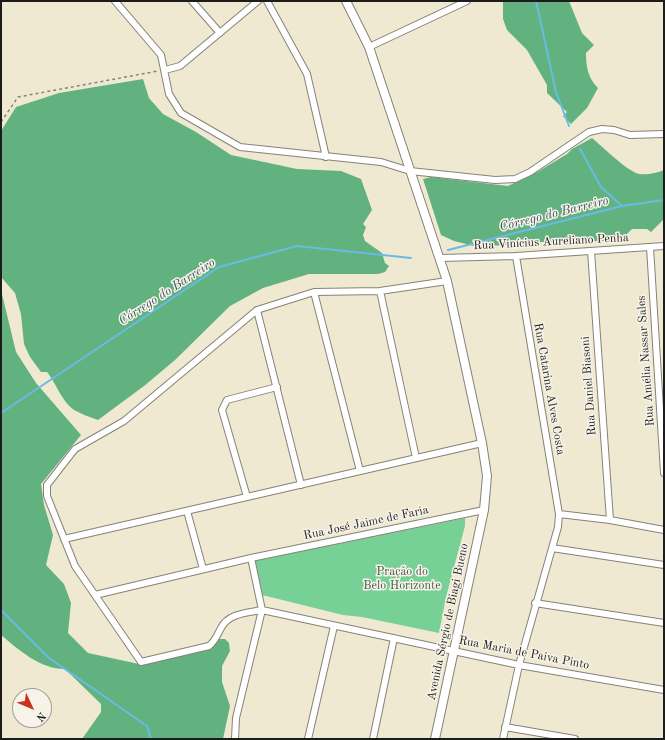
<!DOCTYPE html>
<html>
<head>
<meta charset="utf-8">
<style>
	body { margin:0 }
	#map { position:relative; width:665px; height:740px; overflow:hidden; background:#f0e9d2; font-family:"Old Standard TT",serif }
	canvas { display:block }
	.frame { position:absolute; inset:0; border:2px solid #1c1c1c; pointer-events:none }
	.north { position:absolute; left:12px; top:688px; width:40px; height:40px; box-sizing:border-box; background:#f7f3e8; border:1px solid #9f9d96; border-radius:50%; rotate:134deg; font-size:11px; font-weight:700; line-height:16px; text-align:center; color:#1c1c1c }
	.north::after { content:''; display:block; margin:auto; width:14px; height:18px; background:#c8321e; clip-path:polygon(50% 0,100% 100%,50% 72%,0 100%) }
</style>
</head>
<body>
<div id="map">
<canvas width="665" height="740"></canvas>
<div class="frame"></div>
<div class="north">N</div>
</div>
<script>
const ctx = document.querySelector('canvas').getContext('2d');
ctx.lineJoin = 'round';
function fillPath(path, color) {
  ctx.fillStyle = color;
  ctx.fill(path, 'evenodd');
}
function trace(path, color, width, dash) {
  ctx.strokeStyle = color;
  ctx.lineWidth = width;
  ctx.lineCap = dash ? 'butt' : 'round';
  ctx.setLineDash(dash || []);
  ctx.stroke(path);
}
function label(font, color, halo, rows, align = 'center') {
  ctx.font = font + ' "Old Standard TT",serif';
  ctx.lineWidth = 3;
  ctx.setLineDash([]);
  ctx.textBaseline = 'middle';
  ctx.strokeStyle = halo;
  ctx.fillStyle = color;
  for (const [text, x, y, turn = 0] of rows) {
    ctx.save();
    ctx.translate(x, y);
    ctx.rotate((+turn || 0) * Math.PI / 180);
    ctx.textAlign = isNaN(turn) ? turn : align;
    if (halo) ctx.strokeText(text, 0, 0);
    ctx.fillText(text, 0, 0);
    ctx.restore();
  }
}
fillPath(new Path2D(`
	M465,518V526L446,597L439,633L362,617L343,615L262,595L254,561Z`), '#77d096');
fillPath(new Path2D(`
	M503,1H569L582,33L594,45L586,53C586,67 588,78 598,88L587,108L571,124L563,116L567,112L547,93V85L527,50L507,30L503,19Z
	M143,79L149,98L163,114L196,132L231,155L297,169L341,171L361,179L372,210L363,224L366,227L363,235L365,241L382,253L385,263L389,266L385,272L378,274H309L263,288L230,306L175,360L144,386L98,420C90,417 81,414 74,410C62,402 56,383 47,372H41L30,357L24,344L21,314L15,293L1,277V131L16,107L59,93Z
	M592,138C603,147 627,171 639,174C648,175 657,173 664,170V219L651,232L647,229H632L624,237L612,241L541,242L478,247L454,241L441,235L423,179L431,177L508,186L539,171L567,154L572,149Z
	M1,290L16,352L36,383L81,435L41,484L44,505L53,535L46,565L64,584L71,603L68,633L88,653L139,664L186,655L194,647L218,639H225L229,643L230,651L222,666V682L230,706L223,739H82L101,712V704L65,669C40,669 19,650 1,635Z`), '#61b27f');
trace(new Path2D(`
	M536,1L556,92L569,126
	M580,149L601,187L622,206
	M448,250L622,206L664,200
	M1,413L219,267L297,246L411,258
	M1,610L49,658L147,726L151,739`), '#69bbe5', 2);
const minor = new Path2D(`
	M115,1L161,55L169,94L181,113L240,147L381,162L410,171L495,180L515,179L530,172L589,132L602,129L614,130L630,135L664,134
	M192,1L220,33
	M267,1L307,74L326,157
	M369,47L467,1
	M165,70L180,66L258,1
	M650,247L664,473
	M591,251L610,520
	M440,258L516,256L664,246
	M447,281L380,291L314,292L257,310L124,421L75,449L47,485V496L75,566L141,662L209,646C216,640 217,635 221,628C229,613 247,613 262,610L519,665L664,690
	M380,291L416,458
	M314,292L360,471
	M257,310L301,485
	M247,497L222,410L227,400L277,387
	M187,511L203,569
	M559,514L610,520L664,530
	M64,539L482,443
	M552,548L664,565
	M95,595L251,558L484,510
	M535,603L664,623
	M505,727L575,739
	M235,739L236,718L262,610L251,558
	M308,739L334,626
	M373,739L394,638
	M503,739L519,665L558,527L559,514L516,256`);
const tertiary = new Path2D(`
	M346,1L369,47L447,281L482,443L487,476L484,510L435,739`);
trace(minor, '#868277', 8);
trace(tertiary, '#868277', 10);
trace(new Path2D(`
	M1,122L18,97L158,71`), '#868277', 1.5, [3, 3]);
trace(minor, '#fff', 6);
trace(tertiary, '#fff', 8);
label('12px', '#1c1c1c', '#f7f3e8', [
	["Rua Vinícius Aureliano Penha",551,242,-3],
	["Rua Amélia Nassar Sales",646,361,-94],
	["Rua Daniel Biasoni",589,386,-94],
	["Rua Catarina Alves Costa",549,389,80],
	["Rua José Jaime de Faria",366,523,-12],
	["Avenida Sérgio de Biagi Bueno",448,622,-78],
	["Rua Maria de Paiva Pinto",524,653,11]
]);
label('12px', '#3c5b47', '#f7f3e8', [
	["Pração do",402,572],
	["Belo Horizonte",402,586]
]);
label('italic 13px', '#375462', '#f7f3e8', [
	["Córrego do Barreiro",554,214,-14],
	["Córrego do Barreiro",167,292,-33]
]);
</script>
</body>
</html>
